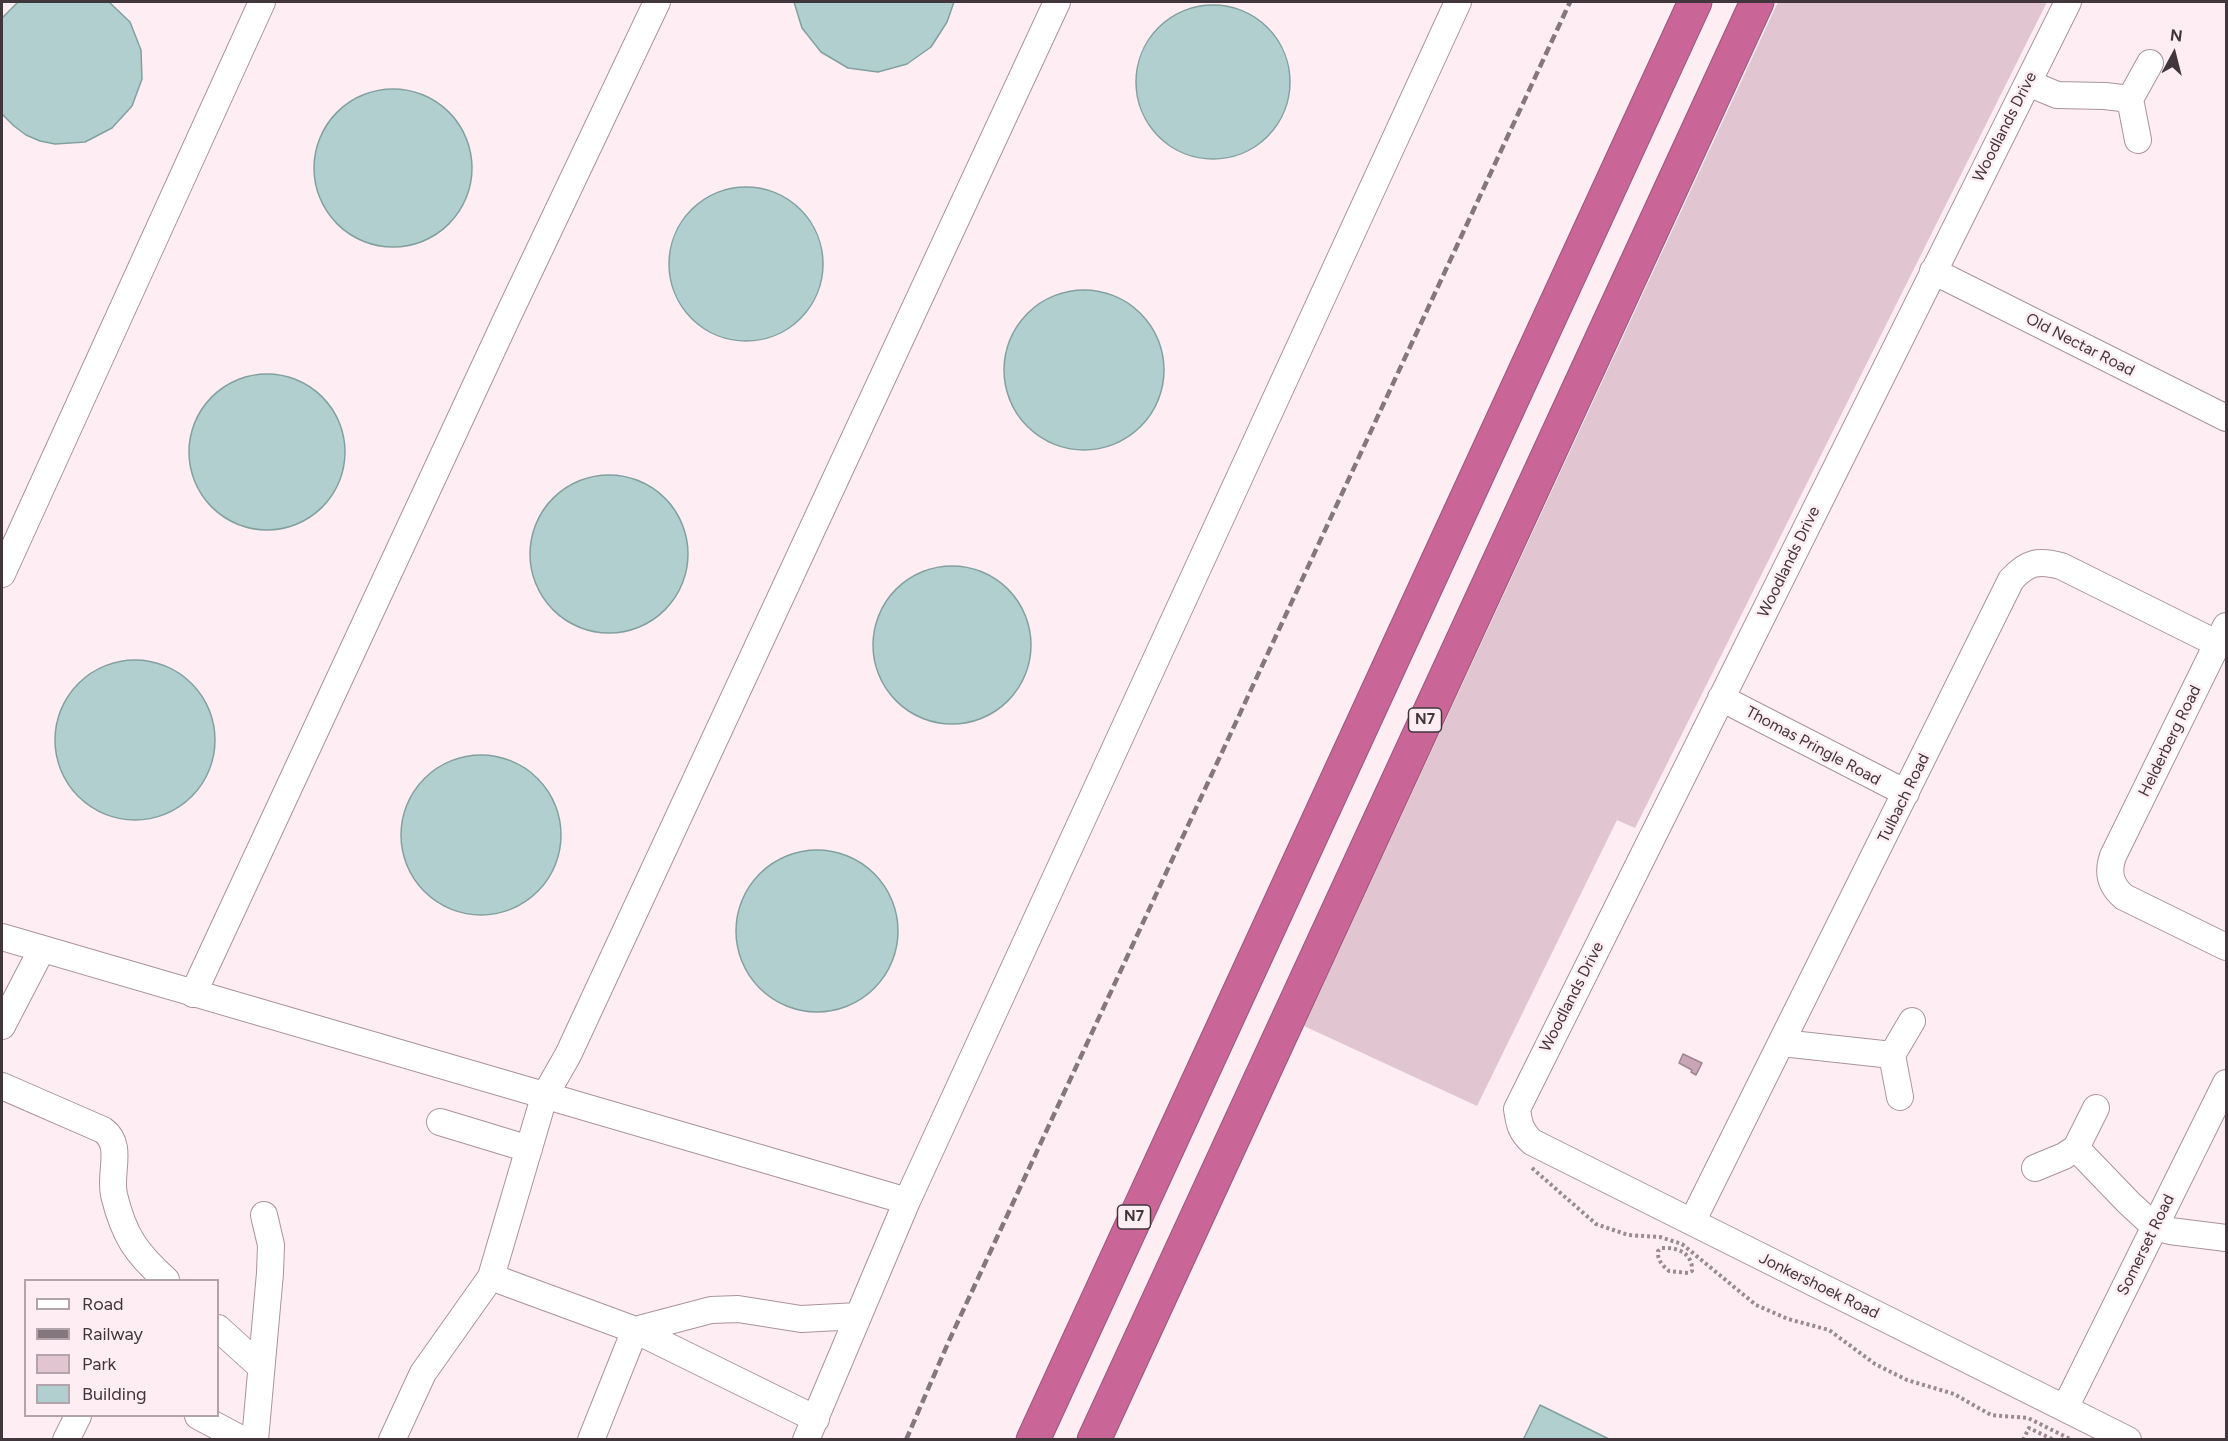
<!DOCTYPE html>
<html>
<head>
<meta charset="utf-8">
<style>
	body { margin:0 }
	#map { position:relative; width:2228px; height:1441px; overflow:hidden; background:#feeef4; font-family:Figtree,sans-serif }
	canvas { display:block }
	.frame { position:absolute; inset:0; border:3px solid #41363b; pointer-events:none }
	.legend { position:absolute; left:24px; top:1279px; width:195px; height:138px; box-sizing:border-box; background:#feeef4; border:2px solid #b2a4aa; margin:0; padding:8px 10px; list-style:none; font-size:18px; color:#41363b }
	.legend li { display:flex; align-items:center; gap:12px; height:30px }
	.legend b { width:30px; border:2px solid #b2a4aa }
	.north { position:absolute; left:2144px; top:24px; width:60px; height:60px; -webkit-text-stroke:4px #feeef4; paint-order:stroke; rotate:7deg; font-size:16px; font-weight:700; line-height:24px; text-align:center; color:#41363b }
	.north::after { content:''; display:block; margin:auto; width:21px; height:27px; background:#41363b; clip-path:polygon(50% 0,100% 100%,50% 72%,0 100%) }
</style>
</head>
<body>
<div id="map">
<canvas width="2228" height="1441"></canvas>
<div class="frame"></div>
<ul class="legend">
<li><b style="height:8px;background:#fff"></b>Road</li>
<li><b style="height:8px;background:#84777d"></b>Railway</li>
<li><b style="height:16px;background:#e1c5d1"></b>Park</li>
<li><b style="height:16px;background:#b1cfce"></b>Building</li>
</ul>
<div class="north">N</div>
</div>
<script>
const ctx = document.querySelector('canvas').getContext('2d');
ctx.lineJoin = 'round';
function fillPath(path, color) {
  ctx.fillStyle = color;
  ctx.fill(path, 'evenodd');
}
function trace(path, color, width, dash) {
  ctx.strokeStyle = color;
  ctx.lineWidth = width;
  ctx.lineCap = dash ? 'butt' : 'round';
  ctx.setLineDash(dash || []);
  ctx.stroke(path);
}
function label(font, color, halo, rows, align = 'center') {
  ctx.font = font + ' Figtree,sans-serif';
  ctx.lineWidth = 5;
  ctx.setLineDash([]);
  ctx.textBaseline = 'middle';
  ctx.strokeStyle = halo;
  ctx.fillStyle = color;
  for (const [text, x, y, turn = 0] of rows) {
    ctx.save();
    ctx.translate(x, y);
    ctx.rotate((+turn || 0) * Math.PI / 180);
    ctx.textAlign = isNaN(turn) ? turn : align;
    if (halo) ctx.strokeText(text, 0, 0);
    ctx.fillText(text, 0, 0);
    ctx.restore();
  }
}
fillPath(new Path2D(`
	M1778,2H2047L1635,828L1617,820L1477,1106L1304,1026Z`), '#e1c5d1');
const water = new Path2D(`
	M1683,1054L1702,1063L1696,1075L1691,1072L1692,1070L1679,1063Z`);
fillPath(water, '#c9a5b5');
trace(water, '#a08490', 1.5);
const building = new Path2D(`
	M18,2H109L130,22L141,50L142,79L132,106L112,128L85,142L55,144L40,141L26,135L14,126L2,114V18Z
	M794,2H954L947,22L931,47L907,64L878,72L848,68L821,52L802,28Z
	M1136 82a77 77 0 1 1 154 0a77 77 0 1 1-154 0Z
	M314 168a79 79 0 1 1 158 0a79 79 0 1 1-158 0Z
	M669 264a77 77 0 1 1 154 0a77 77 0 1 1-154 0Z
	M1004 370a80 80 0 1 1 160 0a80 80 0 1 1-160 0Z
	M189 452a78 78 0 1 1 156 0a78 78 0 1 1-156 0Z
	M530 554a79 79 0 1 1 158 0a79 79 0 1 1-158 0Z
	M873 645a79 79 0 1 1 158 0a79 79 0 1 1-158 0Z
	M55 740a80 80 0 1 1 160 0a80 80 0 1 1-160 0Z
	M401 835a80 80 0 1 1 160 0a80 80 0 1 1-160 0Z
	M736 931a81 81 0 1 1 162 0a81 81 0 1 1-162 0Z
	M1540,1405L1611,1440H1523Z`);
fillPath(building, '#b1cfce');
trace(building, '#83a09f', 1.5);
const minor = new Path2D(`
	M2068,2L1517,1109C1519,1124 1521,1132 1532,1142L2128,1440
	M2028,83L2057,95L2105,96L2130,99
	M2138,140L2130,99L2150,63
	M1933,271L2226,418
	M2,574L262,2
	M2226,626L2113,856C2107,873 2111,886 2124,897L2226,947
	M1721,698L1906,793
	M2,937L907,1201
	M193,994L507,318L657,2
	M2,1026L42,949
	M1782,1043L1892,1055L1912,1021
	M1892,1055L1900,1097
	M2,1086L103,1130C124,1145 109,1172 114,1195C124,1236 136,1253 166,1280
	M440,1122L529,1149
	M2076,1148L2129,1203L2155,1227L2170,1231L2226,1238
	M2035,1168L2064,1156L2076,1148L2096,1108
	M1692,1222L2011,580C2027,562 2038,560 2061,566L2218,644
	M491,1277L635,1330L816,1419
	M218,1328L261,1367
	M2065,1408L2226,1083
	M198,1416L243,1440
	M66,1440L78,1416
	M255,1440L270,1273L271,1245L264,1215
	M392,1440L423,1373L491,1277L544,1097L568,1055L1057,2
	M591,1440L635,1330L711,1310L738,1309L801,1319L858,1316
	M806,1440L907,1201L1458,2`);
const highway = new Path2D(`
	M1033,1440L1695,2
	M1094,1440L1757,2`);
trace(minor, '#ab929d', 28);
trace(highway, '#957', 35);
trace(new Path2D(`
	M1532,1168L1596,1224L1628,1235L1660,1237L1682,1244L1756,1305L1788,1319L1829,1330L1875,1364L1907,1380L1954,1394L1991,1415L2028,1418L2072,1440
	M1662,1248C1677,1247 1693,1253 1692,1271L1688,1273L1669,1271C1663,1266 1657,1260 1658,1251Z
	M2023,1440L2029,1428L2054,1440`), '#998b91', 4, [3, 3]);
trace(minor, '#fff', 26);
trace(highway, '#c96597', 33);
trace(new Path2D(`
	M906,1440L948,1343L1570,2`), '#84777d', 4.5, [9, 4.5]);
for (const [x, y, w] of [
	[1425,720,33],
	[1134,1217,33]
]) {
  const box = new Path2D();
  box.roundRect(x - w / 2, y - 12, w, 24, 4.5);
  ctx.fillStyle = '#feeef4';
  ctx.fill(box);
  trace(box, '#41363b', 1.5);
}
label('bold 15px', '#41363b', null, [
	["N7",1425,720],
	["N7",1134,1217]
]);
label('16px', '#41363b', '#feeef4', [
	["Woodlands Drive",2005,127,-63],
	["Old Nectar Road",2080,345,27],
	["Woodlands Drive",1789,562,-64],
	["Helderberg Road",2170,741,-64],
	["Thomas Pringle Road",1813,746,28],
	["Tulbach Road",1904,798,-64],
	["Woodlands Drive",1572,997,-63],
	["Somerset Road",2146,1245,-64],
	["Jonkershoek Road",1819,1286,26]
]);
</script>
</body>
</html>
